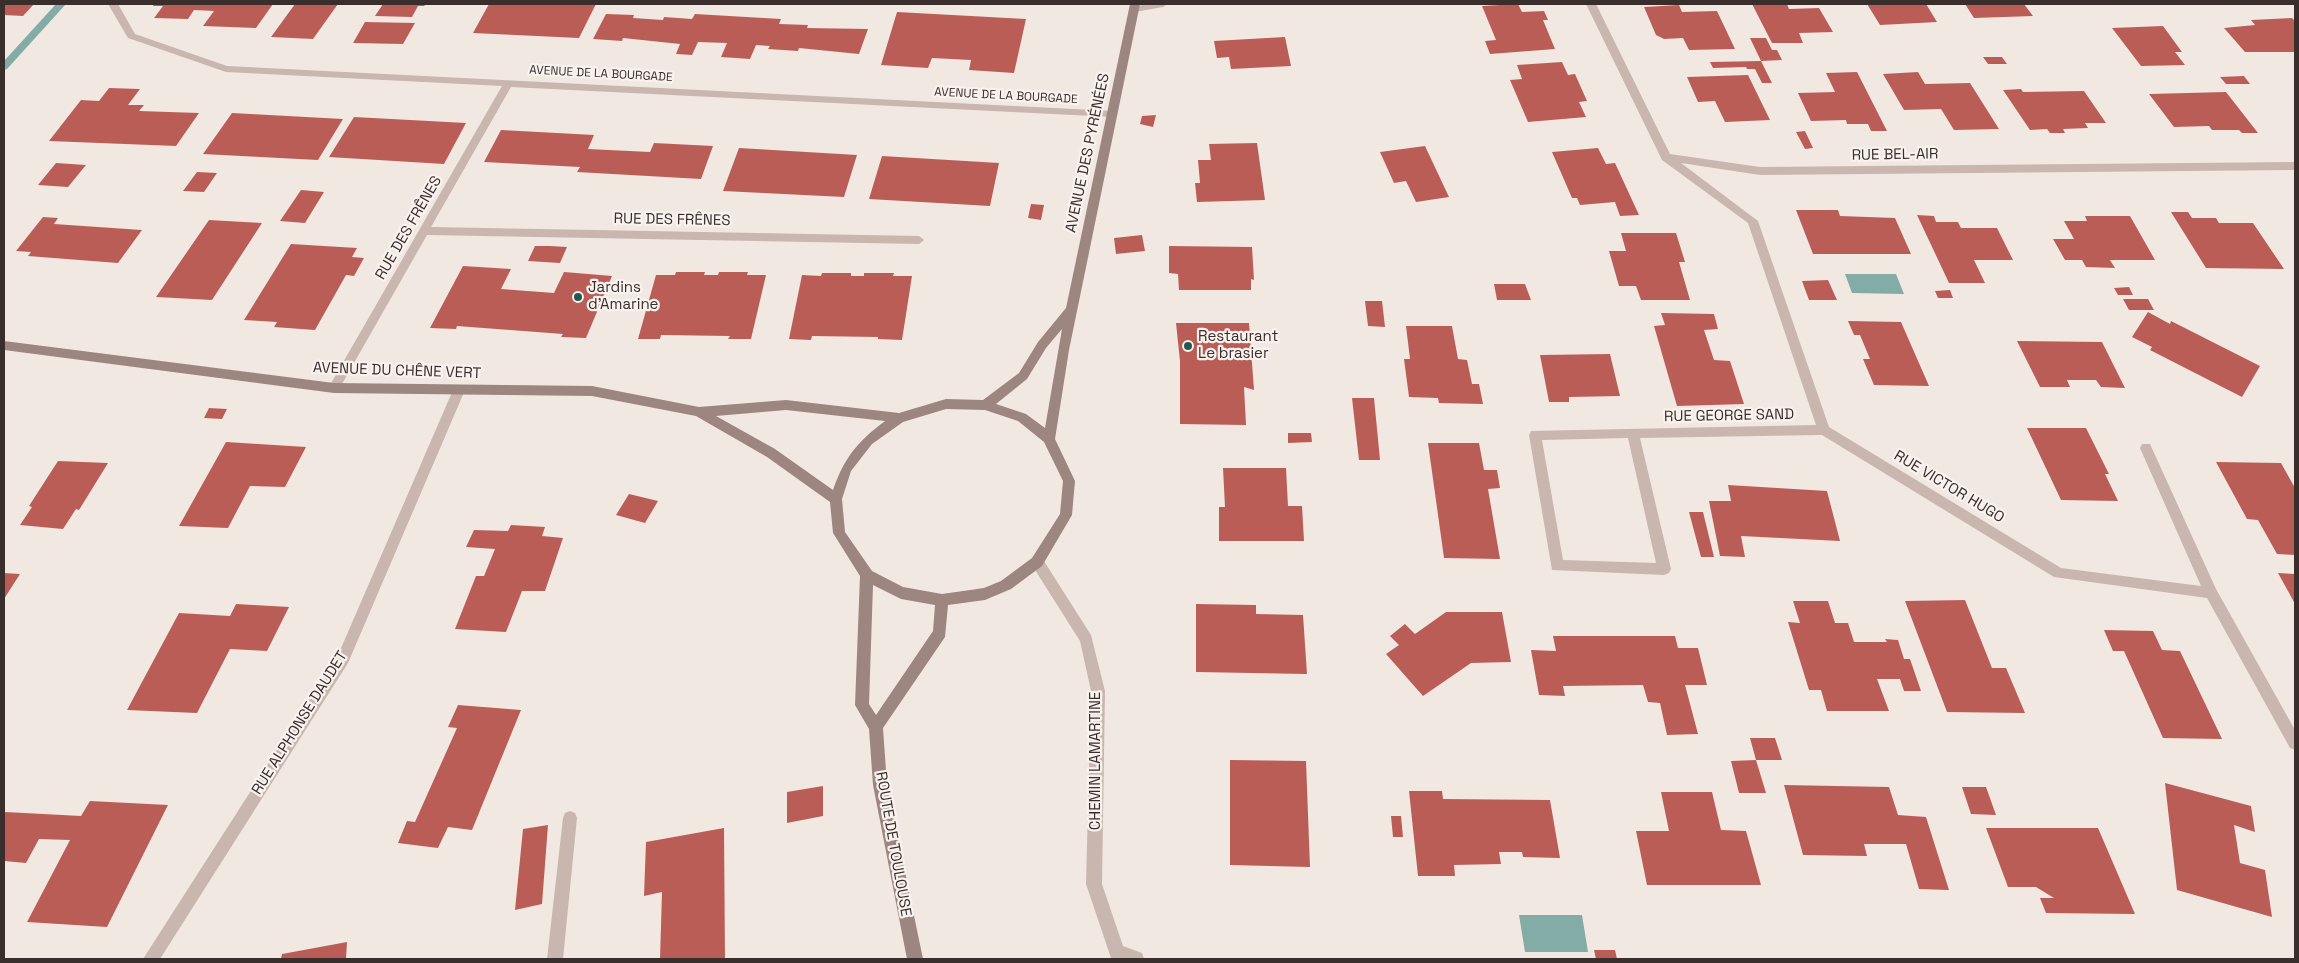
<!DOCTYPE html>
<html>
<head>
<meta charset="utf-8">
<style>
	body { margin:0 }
	#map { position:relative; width:2299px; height:963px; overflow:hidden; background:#f2e8e2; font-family:"Space Grotesk",sans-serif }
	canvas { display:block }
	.frame { position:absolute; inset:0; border:5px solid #392e2c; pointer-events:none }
</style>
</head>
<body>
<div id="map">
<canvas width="2299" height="963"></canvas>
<div class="frame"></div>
</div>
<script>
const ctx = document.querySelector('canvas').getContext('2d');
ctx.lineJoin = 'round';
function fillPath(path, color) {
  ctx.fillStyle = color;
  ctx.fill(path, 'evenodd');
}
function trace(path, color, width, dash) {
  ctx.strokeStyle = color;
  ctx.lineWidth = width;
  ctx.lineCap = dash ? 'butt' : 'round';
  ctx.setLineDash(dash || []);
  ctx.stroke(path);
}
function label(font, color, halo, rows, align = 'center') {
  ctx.font = font + ' "Space Grotesk",sans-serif';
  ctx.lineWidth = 4.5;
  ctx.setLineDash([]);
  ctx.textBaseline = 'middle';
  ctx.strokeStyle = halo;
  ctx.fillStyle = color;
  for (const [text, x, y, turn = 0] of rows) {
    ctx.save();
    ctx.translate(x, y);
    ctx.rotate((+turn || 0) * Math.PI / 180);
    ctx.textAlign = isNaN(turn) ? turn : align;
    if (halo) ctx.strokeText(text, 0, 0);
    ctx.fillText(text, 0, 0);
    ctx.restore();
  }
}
fillPath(new Path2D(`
	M1845,274H1896L1904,294L1852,293Z
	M1519,915H1582L1588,952H1525Z`), '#84aca6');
fillPath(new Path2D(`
	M56,4H66L7,69L4,70V61Z`), '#84aca6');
fillPath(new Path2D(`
	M4,4H34L23,16L4,15Z
	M154,4H273L256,28L203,26L214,11L194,10L188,19L154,18L163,6H153Z
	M295,4H338L313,39L271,37Z
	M383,4H426L424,6H418L412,17L375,16Z
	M489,4H596L579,38L473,33Z
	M1518,4L1522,12L1544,11L1548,20H1543L1555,49L1490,54L1485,41L1496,40L1482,6Z
	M1752,4H1787L1789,9L1819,8L1833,32L1799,33L1803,43H1772Z
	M1867,4H1926L1937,22L1880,25Z
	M1965,4H2024L2033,16L1974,18Z
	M1679,5L1682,12L1717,11L1735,49L1689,50L1683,38L1664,39L1656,35L1644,7Z
	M897,12L1026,19L1014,73L969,70L971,60L932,58L928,68L881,65Z
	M606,14L634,15L633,18L663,20L664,17L692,19L695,14L781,19L779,24L808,25L807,28L868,29L859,54L799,48L798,51L768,49L770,46L756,45L750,59L721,57L727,43L698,42L692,55L676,54L680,44L623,38L622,41L593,39Z
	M2292,18L2295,21V52H2245L2224,28L2255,25L2251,20Z
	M365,22L415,23L403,44L353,43Z
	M2163,26L2182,52H2175L2185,65L2141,66L2112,28Z
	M1285,37L1291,66L1231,69L1229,57L1217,58L1214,41Z
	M1750,38H1766L1772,50H1777L1782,60L1761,61Z
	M1983,57H2002L2007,64H1988Z
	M1761,61L1772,83H1762L1755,69H1747L1746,67L1713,68L1710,62Z
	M1562,62L1568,75L1575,74L1587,101L1579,102L1586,117L1528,122L1510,80L1522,79L1517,65Z
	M1857,72L1887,131H1871L1868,124H1847L1846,120L1811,121L1798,93L1835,92L1826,73Z
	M1918,72L1925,84L1970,83L1999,129L1954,130L1941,109L1904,110L1883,74Z
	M1748,75L1770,120L1725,122L1715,101L1698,102L1687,77Z
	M2244,76L2250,84H2226L2220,77Z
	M109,88L140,89L128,105H144L139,111L199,113L176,146L49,141L81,100L99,101Z
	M2021,89L2023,92L2084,91L2106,123H2085L2088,128L2063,129L2065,133H2050L2047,129L2030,130L2003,90Z
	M2226,92L2258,133H2242L2239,130H2212L2209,126L2174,127L2149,94Z
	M232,113L343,119L318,160L203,154Z
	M1156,115L1153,127L1140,124L1142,116Z
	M354,117L466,123L444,164L329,157Z
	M501,130L594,135L588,149L650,152L654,143L713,146L701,179L577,172L580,167L484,162Z
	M1805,131L1813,148L1805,149L1796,132Z
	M1257,143L1265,200L1197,202L1195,183H1200L1198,160H1211L1209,144Z
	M1425,146L1449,197L1416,202L1406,181L1394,183L1380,152Z
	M739,148L857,155L844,197L723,191Z
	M1598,148L1606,164L1615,163L1639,215L1620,216L1615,202L1580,205L1577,198H1572L1552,152Z
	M882,156L999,163L990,206L869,199Z
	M56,163L86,165L68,187L38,185Z
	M197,172L217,173L204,192L183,191Z
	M301,190L324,192L305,223L280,221Z
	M1031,204L1044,205L1041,220L1028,218Z
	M1796,210H1838L1840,216L1895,218L1911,254H1813Z
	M2171,212H2188L2192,218H2216L2219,223H2253L2284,269L2206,268Z
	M1917,215L1934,216L1936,222H1958L1961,228H1997L2013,260H1974L1985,283H1949Z
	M2085,216H2130L2155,260H2110L2115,268L2086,267L2082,260H2065L2053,239H2074L2064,221H2087Z
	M43,217L58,218L54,224L142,230L118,263L28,256L31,252L16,251Z
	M209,220L262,223L212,300L156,297Z
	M1621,233H1676L1685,262H1679L1690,300H1641L1636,286H1619L1609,251H1626Z
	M1142,235L1145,251L1116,254L1114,238Z
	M291,244L357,248L352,257L364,258L354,276L346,275L315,330L274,327L277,322L244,320Z
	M535,246H550L567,247L560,263L528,261Z
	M1169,246L1252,247L1254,280L1251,279V290H1179L1178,274L1169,273Z
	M463,266L511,269L501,289L554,293L564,272L612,276L586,338L561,337L563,334L457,326L456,329L430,328Z
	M676,272H705L704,275H718L719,272H748L747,275H766L751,339H728L730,336L661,335L660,339H638L656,275H675Z
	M822,273H851V276H864V273H894L893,276H912L902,340L878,339V337L812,336L811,340L789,339L802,275L821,276Z
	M1828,280L1837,300H1809L1802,281Z
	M1494,284H1525L1531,300H1497Z
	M2129,287L2133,295H2118L2114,288Z
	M1950,290L1953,298H1938L1935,291Z
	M2123,299H2148L2154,310H2129Z
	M1365,301H1382L1385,327L1368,326Z
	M2148,312L2170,324L2171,321L2260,366L2242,397L2150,350L2152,347L2132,337Z
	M1661,313L1714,314L1718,329L1704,330L1714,360L1730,361L1744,404L1677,406L1654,326L1665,325Z
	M1848,321L1901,322L1929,386L1874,385L1863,359H1870L1860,335H1854Z
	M1176,323H1249L1254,390L1244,387L1246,425L1180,424V361Z
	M1406,326H1452L1458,359L1467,360L1472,384H1479L1483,404L1439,403L1438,398L1409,397L1404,359H1410Z
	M2017,341L2102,342L2125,388L2101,387L2096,380H2067L2070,387H2040Z
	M1610,354L1620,396L1569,397V402H1549L1540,355Z
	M1352,398H1374L1380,460H1359Z
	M209,408L227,409L222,419L204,418Z
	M2027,428H2086L2109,474H2105L2118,501L2061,500Z
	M1288,433H1311L1312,442L1288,443Z
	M226,442L306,447L285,487L250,486L228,528L179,526Z
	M1428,443H1479L1484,470H1497L1500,488L1488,489L1500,559L1444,558Z
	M58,461L108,463L79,510L76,509L63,529L20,525L32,507L29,506Z
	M2216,462L2281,463L2295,488V555L2277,554L2258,520L2247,519Z
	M1223,468H1286L1288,506H1302L1304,541H1219V507H1225Z
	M1728,485L1827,491L1840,541L1741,536L1745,557L1720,556L1709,501H1731Z
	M629,494L658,501L645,523L616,515Z
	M1689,512H1703L1714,557H1701Z
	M511,525L545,527L542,536L563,538L545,591H522L506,632L455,629L476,576H484L495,549L466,547L474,530L508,531Z
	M4,573L20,574L4,599Z
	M2278,573L2295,574V604L2288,591Z
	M1965,600L1992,668H2006L2025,713L1947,712L1905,601Z
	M1793,601H1828L1835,623H1848L1854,642H1887L1885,639L1898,640L1904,659H1910L1921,691H1904L1900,679H1877L1889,711H1827L1821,690H1809L1788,622L1800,623Z
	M236,604L289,607L267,651L230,649L197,713L127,710L179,613L230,616Z
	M1196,604L1256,605V614L1303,615L1307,674L1196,672Z
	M1446,612H1502L1511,662L1471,663L1423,696L1386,654L1399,645L1390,636L1405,624L1415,634Z
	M2104,630L2153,631L2162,650L2180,651L2222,739L2163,738L2124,651H2113Z
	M1553,636H1675L1678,648H1698L1707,685H1685L1698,734L1667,735L1660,703L1648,702L1643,685L1563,686L1565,696L1539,695L1531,650L1556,651Z
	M458,705L521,710L472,830L448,827L438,848L398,843L407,821L415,822L457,728L448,727Z
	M1750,738H1775L1782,760H1756L1766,793H1739L1731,761L1756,760Z
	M1230,760L1306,761L1310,867L1230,865Z
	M2165,783L2251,806L2255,832L2234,825L2240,863L2265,870L2272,917L2177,890Z
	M1784,785L1889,787L1898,815L1926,817L1949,890L1919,889L1906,844H1864L1867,856L1803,855Z
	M823,786V816L787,823V792Z
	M1962,787H1986L1996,815L1971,814Z
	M1409,791H1442L1443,799L1550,800L1560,858L1523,857L1522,852H1499L1501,864L1454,865L1455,876H1418Z
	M1661,792H1712L1721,830L1746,831L1761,885H1647L1636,831H1669Z
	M90,801L168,805L107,927L27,922L70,840L39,839L26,863L4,861V815L5,812L81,816Z
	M1391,816H1401L1403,837H1393Z
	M548,825L542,904L515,910L523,829Z
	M724,828L725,959H660L662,892L644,896L646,842Z
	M1986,828H2098L2135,914L2046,913L2040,898H2054L2036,887H2008Z
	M347,942L346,959H281L282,954Z
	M1594,950H1615L1617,959H1596Z`), '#bb5d57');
fillPath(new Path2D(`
	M108,4H118L135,34L227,66L1113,111L1118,114L1113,117L511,87L431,227L919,236L924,240L919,244L427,235L338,391H330L328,388L330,385L502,86L226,72L128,38Z
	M1148,4H1168L1163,7L1135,12L1130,9L1132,7Z
	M1586,4H1596L1670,154L1760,167L2295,162V170L1760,175L1681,163L1758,221L1829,427L2061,568L2201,586L2140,448L2142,444H2150L2216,589L2295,730V750L2290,748L2207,598L2054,577L1822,435L1640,438L1671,569L1669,573L1664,575L1552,570L1529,435L1531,431L1816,425L1748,223L1662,160ZM1628,438L1656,563L1563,560L1542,440Z
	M459,385L465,390L348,663L160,959H143L338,655L453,390Z
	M1037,556L1042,558L1091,635L1105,691L1102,884L1123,946L1142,953L1144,959L1111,958L1086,884L1091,691L1080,641L1030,562L1032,558Z
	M570,811L575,813L577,818L563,959H547L563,818L565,813Z`), '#c9b6af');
fillPath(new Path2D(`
	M1130,4H1140L1069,350L1055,439L1075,481L1072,515L1042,566L1011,589L985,600L948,605L945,637L883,728L887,785L923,959H907L873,785L869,729L855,705L860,576L833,533L830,502L767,457L696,416L592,396L334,393L4,350V341L334,383L592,386L699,407L786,400L899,413L946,399L983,400L1019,373L1038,342L1066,308ZM1062,329L1045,428L1026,414L996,404L1027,379L1046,348ZM946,409L985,410L1018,421L1044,442L1063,481L1060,514L1032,558L1001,581L984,588L942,594L903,587L872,571L845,532L842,499L851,471L872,444L903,422ZM786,410L885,421C858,441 844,458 833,490L775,449L716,416ZM873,585L901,599L935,605L933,631L876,715L869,704Z`), '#9d8580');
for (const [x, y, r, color] of [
	[578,297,5,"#255751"],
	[1188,346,5,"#255751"]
]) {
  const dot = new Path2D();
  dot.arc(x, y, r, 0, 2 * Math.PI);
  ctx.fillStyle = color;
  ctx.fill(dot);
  trace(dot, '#f9f2ee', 2);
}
label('12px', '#392e2c', '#f9f2ee', [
	["AVENUE DE LA BOURGADE",601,74,3],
	["AVENUE DE LA BOURGADE",1006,96,3]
]);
label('15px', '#392e2c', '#f9f2ee', [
	["AVENUE DES PYRÉNÉES",1088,153,-78],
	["RUE BEL-AIR",1895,155,-1],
	["RUE DES FRÊNES",672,220,1],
	["RUE DES FRÊNES",409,228,-60],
	["AVENUE DU CHÊNE VERT",397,371,2],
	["RUE GEORGE SAND",1729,416,-1],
	["RUE VICTOR HUGO",1949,487,31],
	["RUE ALPHONSE DAUDET",300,723,-58],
	["CHEMIN LAMARTINE",1096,761,-90],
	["ROUTE DE TOULOUSE",893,844,80]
]);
label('15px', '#392e2c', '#f9f2ee', [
	["Jardins",588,288],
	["d'Amarine",588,305],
	["Restaurant",1198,337],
	["Le brasier",1198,354]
], 'left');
</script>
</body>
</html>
